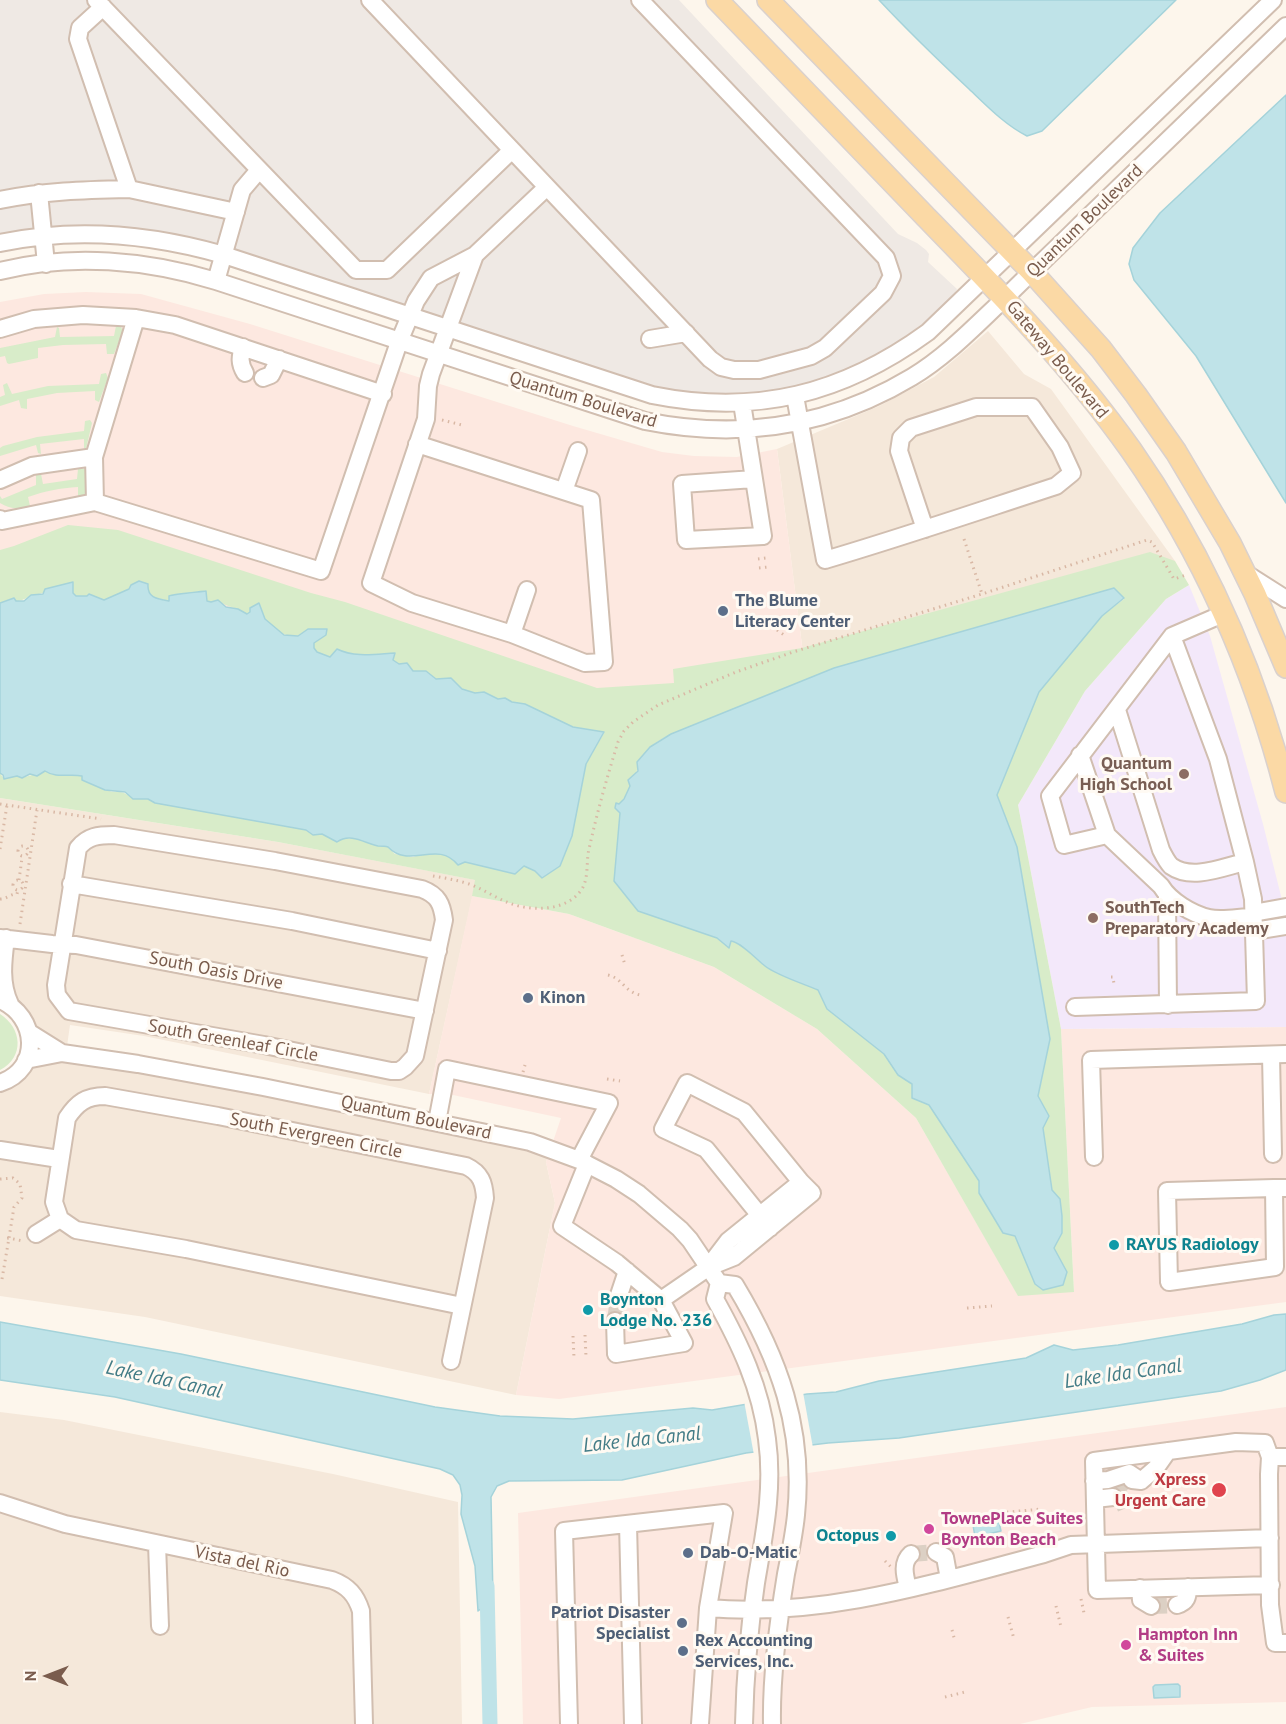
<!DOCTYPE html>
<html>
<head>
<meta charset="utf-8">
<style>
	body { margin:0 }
	#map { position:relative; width:1286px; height:1724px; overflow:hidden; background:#fdf6ec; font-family:"PT Sans",sans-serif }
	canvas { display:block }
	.north { position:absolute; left:18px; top:1646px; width:60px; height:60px; -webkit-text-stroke:4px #fffaf3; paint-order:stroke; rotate:270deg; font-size:16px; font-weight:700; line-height:24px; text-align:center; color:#7a5c4d }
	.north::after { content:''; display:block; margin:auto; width:21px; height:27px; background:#7a5c4d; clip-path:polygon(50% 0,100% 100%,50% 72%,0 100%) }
</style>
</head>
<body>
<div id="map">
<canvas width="1286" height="1724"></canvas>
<div class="north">N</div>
</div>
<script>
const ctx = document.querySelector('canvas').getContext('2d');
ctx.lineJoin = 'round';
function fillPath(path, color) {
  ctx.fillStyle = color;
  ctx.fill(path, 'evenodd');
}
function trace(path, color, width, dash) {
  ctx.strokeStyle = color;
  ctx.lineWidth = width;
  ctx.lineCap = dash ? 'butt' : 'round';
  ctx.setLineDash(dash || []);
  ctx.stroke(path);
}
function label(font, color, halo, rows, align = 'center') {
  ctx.font = font + ' "PT Sans",sans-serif';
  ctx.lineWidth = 6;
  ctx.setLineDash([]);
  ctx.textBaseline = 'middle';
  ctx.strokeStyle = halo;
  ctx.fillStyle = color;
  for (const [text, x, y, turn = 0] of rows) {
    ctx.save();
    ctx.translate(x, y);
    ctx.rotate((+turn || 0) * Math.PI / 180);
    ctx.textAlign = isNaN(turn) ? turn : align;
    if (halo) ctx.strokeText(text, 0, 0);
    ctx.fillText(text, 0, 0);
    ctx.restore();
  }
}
fillPath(new Path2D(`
	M988,331L1024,374L1051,389L1175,561L804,661L777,449L877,407L934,377Z
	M0,798L278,842L476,880L429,1094L144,1036L70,1025L67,1046L46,1038L0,994Z
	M50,1061L136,1073L261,1095L528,1150L548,1156L546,1162L555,1203L516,1395L145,1317L0,1296V1088L37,1064Z
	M0,1412L64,1420L333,1474L458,1502L462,1724H0Z`), '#f5e8da');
fillPath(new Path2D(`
	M86,292L141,294L250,324L573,426L662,452L694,456L737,457L777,449L804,661L694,687L596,695L0,563V302L44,294Z
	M472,896L569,914L714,967L817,1029L916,1118L1018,1295L1074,1291L1061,1029L1286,1027V1302L559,1399L516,1395L555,1203L546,1162L561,1118L453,1095L429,1094Z
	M1286,1407V1702L1092,1707L1020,1724H523L518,1513Z`), '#fde8e0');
fillPath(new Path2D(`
	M0,0H679L898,234L917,243L926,250L929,254L928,262L957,289L954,296L932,316L897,344L867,362L822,379L790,388L734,395L705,394L651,386L208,241L136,228L100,226L57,227L0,235Z`), '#efe9e4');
fillPath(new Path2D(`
	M1189,585L1210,636L1263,824L1286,916V1027L1061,1029L1018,805L1085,691L1166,599Z`), '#f3e8fa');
fillPath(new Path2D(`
	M116,326L121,327L123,331L114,354H107L106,344L63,345L38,348V358L9,364L7,363L5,356L0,357V348L55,337L57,327L59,328L60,337L114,336Z
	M106,373L108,378L99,402L95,400V391L57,393L27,399V409L21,408L19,400L0,406V397L5,395L3,385L7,383L12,394L48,386L99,384L101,374Z
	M90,420L92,423L86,449L84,448V439L40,444L41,454L38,453L36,445L0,456V448L3,446L37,437L84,431L85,421Z
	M78,469H85V497H78V487C60,488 45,491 28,497L30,506C20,510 9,509 0,503V496L2,499L36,485V475L41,474L43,484L77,479Z
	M68,525L118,530L311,593L345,602L597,688L674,683L673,669L802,648L1150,552L1175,561L1189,585L1166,599L1085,691L1018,805L1061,1029L1074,1292L1018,1296L916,1118L817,1029L714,967L569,914L472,896L475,880L278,842L0,798V773L4,779L17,776L22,778L45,771C57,778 65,773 78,775C87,776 94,785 103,789C116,795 120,787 133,799H148L155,803L307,830L313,835L322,834L337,841C349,834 374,844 388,847L395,854L413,857L422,854H442L515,874L524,866L535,871L572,836L586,764L604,733L573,727L525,704L512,702L505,698L498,699L484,692L475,693L461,689L451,678L436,679L426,671H413L392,660L395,653C375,654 355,658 337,649L331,657L317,652L314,648V643L326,635L308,629L299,636C294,635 287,636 283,634C267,626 268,613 244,613C235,606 227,608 218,600L211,602L207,601L205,591L185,595L174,594L169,601L152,597L147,591L129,589L104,600L94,596H76L73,593L72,582C59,587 47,593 34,595C27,596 25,601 16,601L13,598L0,603V550L14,546ZM1114,588L1124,599L1102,616L1039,692L997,795L1017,847L1050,1039L1038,1096L1049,1116L1043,1128L1052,1191L1062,1216V1233L1054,1248L1067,1272L1035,1284L1015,1236L1003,1233L979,1193V1181L929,1105L912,1098V1084L898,1075L884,1054L827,1009L818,990C805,984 776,975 765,966C755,959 742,943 731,940L729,948L717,938L638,911L614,881L620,813L619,804C635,789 635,763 650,748C655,742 664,738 671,734L834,668Z
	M0,1014C22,1028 25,1057 0,1070Z`), '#d8ecc9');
const water = new Path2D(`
	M879,0H1176L1042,131L1027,136C1005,125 987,106 969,89C938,60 908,31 879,0Z
	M1286,95V503L1196,356L1134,280L1129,264L1133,248L1160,213Z
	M139,581L148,584C147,598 157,599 169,601V596C173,594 198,592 206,591L207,601L211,602L218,600L226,607L238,609L247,614L250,612V608L259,603L265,619L284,635L298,636L308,629H327L326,635L314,643V648L317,652L330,657L337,649C355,658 376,654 395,653L393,660L399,664L407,663L413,671H426L436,679L451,678L462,689L475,693L484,692L498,699L505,698L512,702L525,704L573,727L604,732L586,764L572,836L560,866L542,878L535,871L524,866L515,874L465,862L458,865C437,839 410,870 388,847C385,846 381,846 378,846C366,844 351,832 337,842L322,834L313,835L306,830L155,803L148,799H133L125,792L105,790L82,780V776C69,773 57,779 45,771L37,776L30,774L22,778L17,776L4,779L3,775L0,773V603L14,598L16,601H24L31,595L43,594L45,589L73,582V593L76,596H87L89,594L104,600L129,589L131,585Z
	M1114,588L1124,598L1102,616L1039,692L997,795L1017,847L1050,1039L1038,1096L1049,1116L1043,1128L1052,1190L1060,1199L1062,1216V1233L1054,1248L1067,1272L1063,1285L1043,1290L1035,1284L1015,1236L1003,1233L979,1193V1181L929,1105L912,1098V1084L898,1075L884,1054L827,1009L818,990C804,984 776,975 765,966C756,959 742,943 731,941L729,948L717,938L638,911L614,881L620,813L615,808L616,803L619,804L624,799L630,786L628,780L638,771L637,762L650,747L671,734L834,668Z
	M1286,1314V1370L1260,1380L1221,1391L899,1438L828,1443L746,1453L622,1480L509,1481L497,1486L491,1497L493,1600L478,1611L475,1566L461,1514L462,1495L460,1485L453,1475L440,1469L115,1397L0,1380V1322L181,1354L435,1407L500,1416L573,1419L693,1408L712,1410L807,1394L836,1392L879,1381L1026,1358L1054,1345L1073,1350L1118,1345L1242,1324L1274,1315Z
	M998,1518L1001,1531L975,1537L973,1525Z
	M1178,1684L1180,1686V1697L1154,1698L1153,1687L1155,1685Z`);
fillPath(water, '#bfe3e8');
trace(water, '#a5d3da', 1.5);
fillPath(new Path2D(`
	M803,1392L813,1448L754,1455L744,1401Z`), '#fdf6ec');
trace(new Path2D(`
	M487,1586L490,1724`), '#bfe3e8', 15);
trace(new Path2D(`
	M615,1321L618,1298
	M1110,1488L1132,1480
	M1115,1504L1137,1495
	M911,1554L936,1552
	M1151,1606L1177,1605`), '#dcd0c4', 16, [16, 8]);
const minor = new Path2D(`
	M96,0L356,270H387L512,150
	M370,0L710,359L721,367L734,370H759L811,356L825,348L883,293L892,276L886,258L640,0
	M103,7L80,28L78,39L129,189L236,212
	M39,193L46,264
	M0,200C43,191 85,190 129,189
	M0,243C75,227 151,234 224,255L652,395C756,416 843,394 928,332L1273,0
	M0,271C71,253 147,260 216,281L645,421C739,440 829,427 912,377C947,356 976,325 1005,298C1030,273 1055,250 1080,225C1149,159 1217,92 1286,26
	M216,281L242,190L259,170
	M136,318L175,325L383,394
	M0,329L34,319L83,315L136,318L94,457L95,502
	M650,339L686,333
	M243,347C240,357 239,363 245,373
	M263,378L271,375L279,359
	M795,396L825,560C903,537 979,511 1056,486L1072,473L1060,447L1032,407H976L911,428L901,438L899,451L925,529
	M742,403L763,536L686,540L682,484L754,479
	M417,444L591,500L604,662L585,663L512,634L412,603L371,583L426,419L428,386L431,374L475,255
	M0,480L32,466L94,457
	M564,491L578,451
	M0,519L2,521L95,502L321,571L399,342L416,301L431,278L475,255L547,187
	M1245,573L1286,599
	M512,634L527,590
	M1117,710L1161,850C1164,856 1167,862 1171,866C1192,881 1223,867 1245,862L1218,759L1172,636
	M1080,755L1107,835L1064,845L1050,796L1172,636L1223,614
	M114,835L275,861L422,889C438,895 442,904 444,920L415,1056L405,1067L399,1071H391L264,1045L69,1011L57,995L56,985L78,848C88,836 98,835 114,835Z
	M1107,835L1161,886C1170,901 1192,914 1209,918C1222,921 1240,917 1253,917
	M71,884L292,921L438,951
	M1167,896L1168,1005
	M1253,913L1286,907
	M1254,931L1286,926
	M0,938L52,944L76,945L425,1011
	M6,938C3,961 0,983 10,1004
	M0,1000C38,1016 42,1069 0,1083
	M1075,1007L1256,1001L1253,899L1245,862
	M30,1033L62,1053
	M1271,1055L1273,1154
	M26,1060L62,1053L138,1064L263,1087L530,1142L579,1160L616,1179L639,1194L680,1229L690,1240L719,1283L715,1299C740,1344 761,1388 767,1439C774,1489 764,1535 756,1583C749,1630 745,1677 744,1724
	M437,1122L447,1069L609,1103L579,1160
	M0,1150L59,1159
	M1094,1157L1091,1060L1286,1054
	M587,1164L562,1226L617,1263L661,1300L684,1343L616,1354L615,1321
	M1274,1188L1275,1267L1169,1282L1167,1191L1274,1188H1286
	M36,1234L60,1219
	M709,1266L728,1241L801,1182
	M719,1283L735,1285C779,1358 805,1429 796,1515C794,1535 790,1554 786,1574C778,1623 771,1674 772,1724
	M618,1298L627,1271
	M661,1300L709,1267L734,1257L812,1193L801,1182L744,1112L687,1083L663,1129L706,1149L770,1228
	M451,1361L485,1198C484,1183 481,1173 466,1166L218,1116L105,1096C86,1096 77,1103 67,1118L54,1202L60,1219L76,1230L186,1249L462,1306
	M1270,1457H1286
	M1132,1480L1141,1481L1156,1468L1168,1451
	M1094,1481L1108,1480L1129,1473L1141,1481
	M1095,1499L1113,1497
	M0,1503L65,1524L332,1580C348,1586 356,1595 361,1611L364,1724
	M628,1524L633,1724
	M157,1544L160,1626
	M936,1552L945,1557L949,1579
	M1271,1585L1097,1590L1094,1461L1236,1442L1265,1443L1270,1457L1269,1474L1270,1605L1275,1643H1286
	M908,1588C905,1576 901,1563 911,1554
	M1140,1588L1141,1600L1151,1606
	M1177,1605C1187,1602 1188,1597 1188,1587
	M708,1608C823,1618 934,1583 1044,1554L1071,1545L1270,1538
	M569,1724L564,1531L724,1513L708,1608L700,1724`);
const major = new Path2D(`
	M717,0C786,72 855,143 924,215C997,290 1070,364 1131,450C1203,553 1255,671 1286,792
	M768,0L1032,272L1101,349L1136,395L1176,452L1230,543L1255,594L1286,667`);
trace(minor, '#d1beb0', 20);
trace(major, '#dad1cd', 24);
trace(new Path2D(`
	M442,420L462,425
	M964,539L982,594
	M758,559L766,558
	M759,568L768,567
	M777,630L784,635
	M0,804L101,819
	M18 851a5 5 0 1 1 10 0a5 5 0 1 1-10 0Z
	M0,849L7,805
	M433,876C445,878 457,880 469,884C486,890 501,902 519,906C540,911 569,909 582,889C589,877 586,861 589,849C597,813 607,777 618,742L624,731L633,722L658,705L736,672L793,652L982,594L1147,540L1152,542L1174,579L1186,575
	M13 885a5 5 0 1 1 10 0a5 5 0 1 1-10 0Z
	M19,880L22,858
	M0,899C7,899 10,894 17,894L18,890
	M20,924L37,810
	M622,955L625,965
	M608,975C622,978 625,992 640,995
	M1111,977H1113L1114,984
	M523,1072L525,1065
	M607,1079L620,1081
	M0,1179L13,1178L20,1184L22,1198L14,1207L9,1238L23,1241
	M2,1279L9,1238L3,1239
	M967,1308L992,1306
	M585,1335L586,1357
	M573,1336L574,1358
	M997,1510L998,1513L1042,1509
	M885,1561L891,1567
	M1081,1599L1084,1613
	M1056,1606L1061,1627
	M1008,1617L1014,1639
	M952,1630L955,1641
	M945,1697L965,1692`), '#d9b8a5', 3, [1.5, 4.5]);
trace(minor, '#fff', 16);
trace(major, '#fbd9a5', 21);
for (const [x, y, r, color] of [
	[723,611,6,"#5c6f8a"],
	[1184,774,6,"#8d6e63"],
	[1093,918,6,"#8d6e63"],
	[528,998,6,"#5c6f8a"],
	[1114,1245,6,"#0f9aa8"],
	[588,1310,6,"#0f9aa8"],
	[1219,1490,8,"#e0444e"],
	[929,1529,6,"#d1479c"],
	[891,1536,6,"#0f9aa8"],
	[688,1553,6,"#5c6f8a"],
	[682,1623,6,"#5c6f8a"],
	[1126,1645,6,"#d1479c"],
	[683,1651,6,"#5c6f8a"]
]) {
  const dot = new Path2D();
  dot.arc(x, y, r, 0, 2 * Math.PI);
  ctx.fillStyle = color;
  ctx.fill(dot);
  trace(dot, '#fffaf3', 2);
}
label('18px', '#7a5c4d', '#fffaf3', [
	["Quantum Boulevard",1085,221,-44],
	["Gateway Boulevard",1057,360,50],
	["Quantum Boulevard",583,400,17],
	["South Oasis Drive",216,971,11],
	["South Greenleaf Circle",233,1041,10],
	["Quantum Boulevard",416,1118,12],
	["South Evergreen Circle",316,1136,11],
	["Vista del Rio",242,1562,12]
]);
label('bold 18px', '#4e5e75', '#fffaf3', [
	["The Blume",735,601],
	["Literacy Center",735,622],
	["Kinon",540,998],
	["Dab-O-Matic",700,1553],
	["Patriot Disaster",670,1613,"right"],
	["Specialist",670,1634,"right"],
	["Rex Accounting",695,1641],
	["Services, Inc.",695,1662]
], 'left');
label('bold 18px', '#785e54', '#fffaf3', [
	["Quantum",1172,764],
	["High School",1172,785],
	["SouthTech",1105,908,"left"],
	["Preparatory Academy",1105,929,"left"]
], 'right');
label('bold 18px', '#0d838f', '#fffaf3', [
	["RAYUS Radiology",1126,1245],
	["Boynton",600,1300],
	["Lodge No. 236",600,1321],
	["Octopus",879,1536,"right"]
], 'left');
label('bold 18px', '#be3a42', '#fffaf3', [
	["Xpress",1206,1480],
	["Urgent Care",1206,1501]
], 'right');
label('bold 18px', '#b23c85', '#fffaf3', [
	["TownePlace Suites",941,1519],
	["Boynton Beach",941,1540],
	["Hampton Inn",1138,1635],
	["& Suites",1138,1656]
], 'left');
label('italic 20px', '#437c86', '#fffaf3', [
	["Lake Ida Canal",1123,1374,-8],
	["Lake Ida Canal",164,1380,12],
	["Lake Ida Canal",642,1440,-6]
]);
</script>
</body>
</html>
